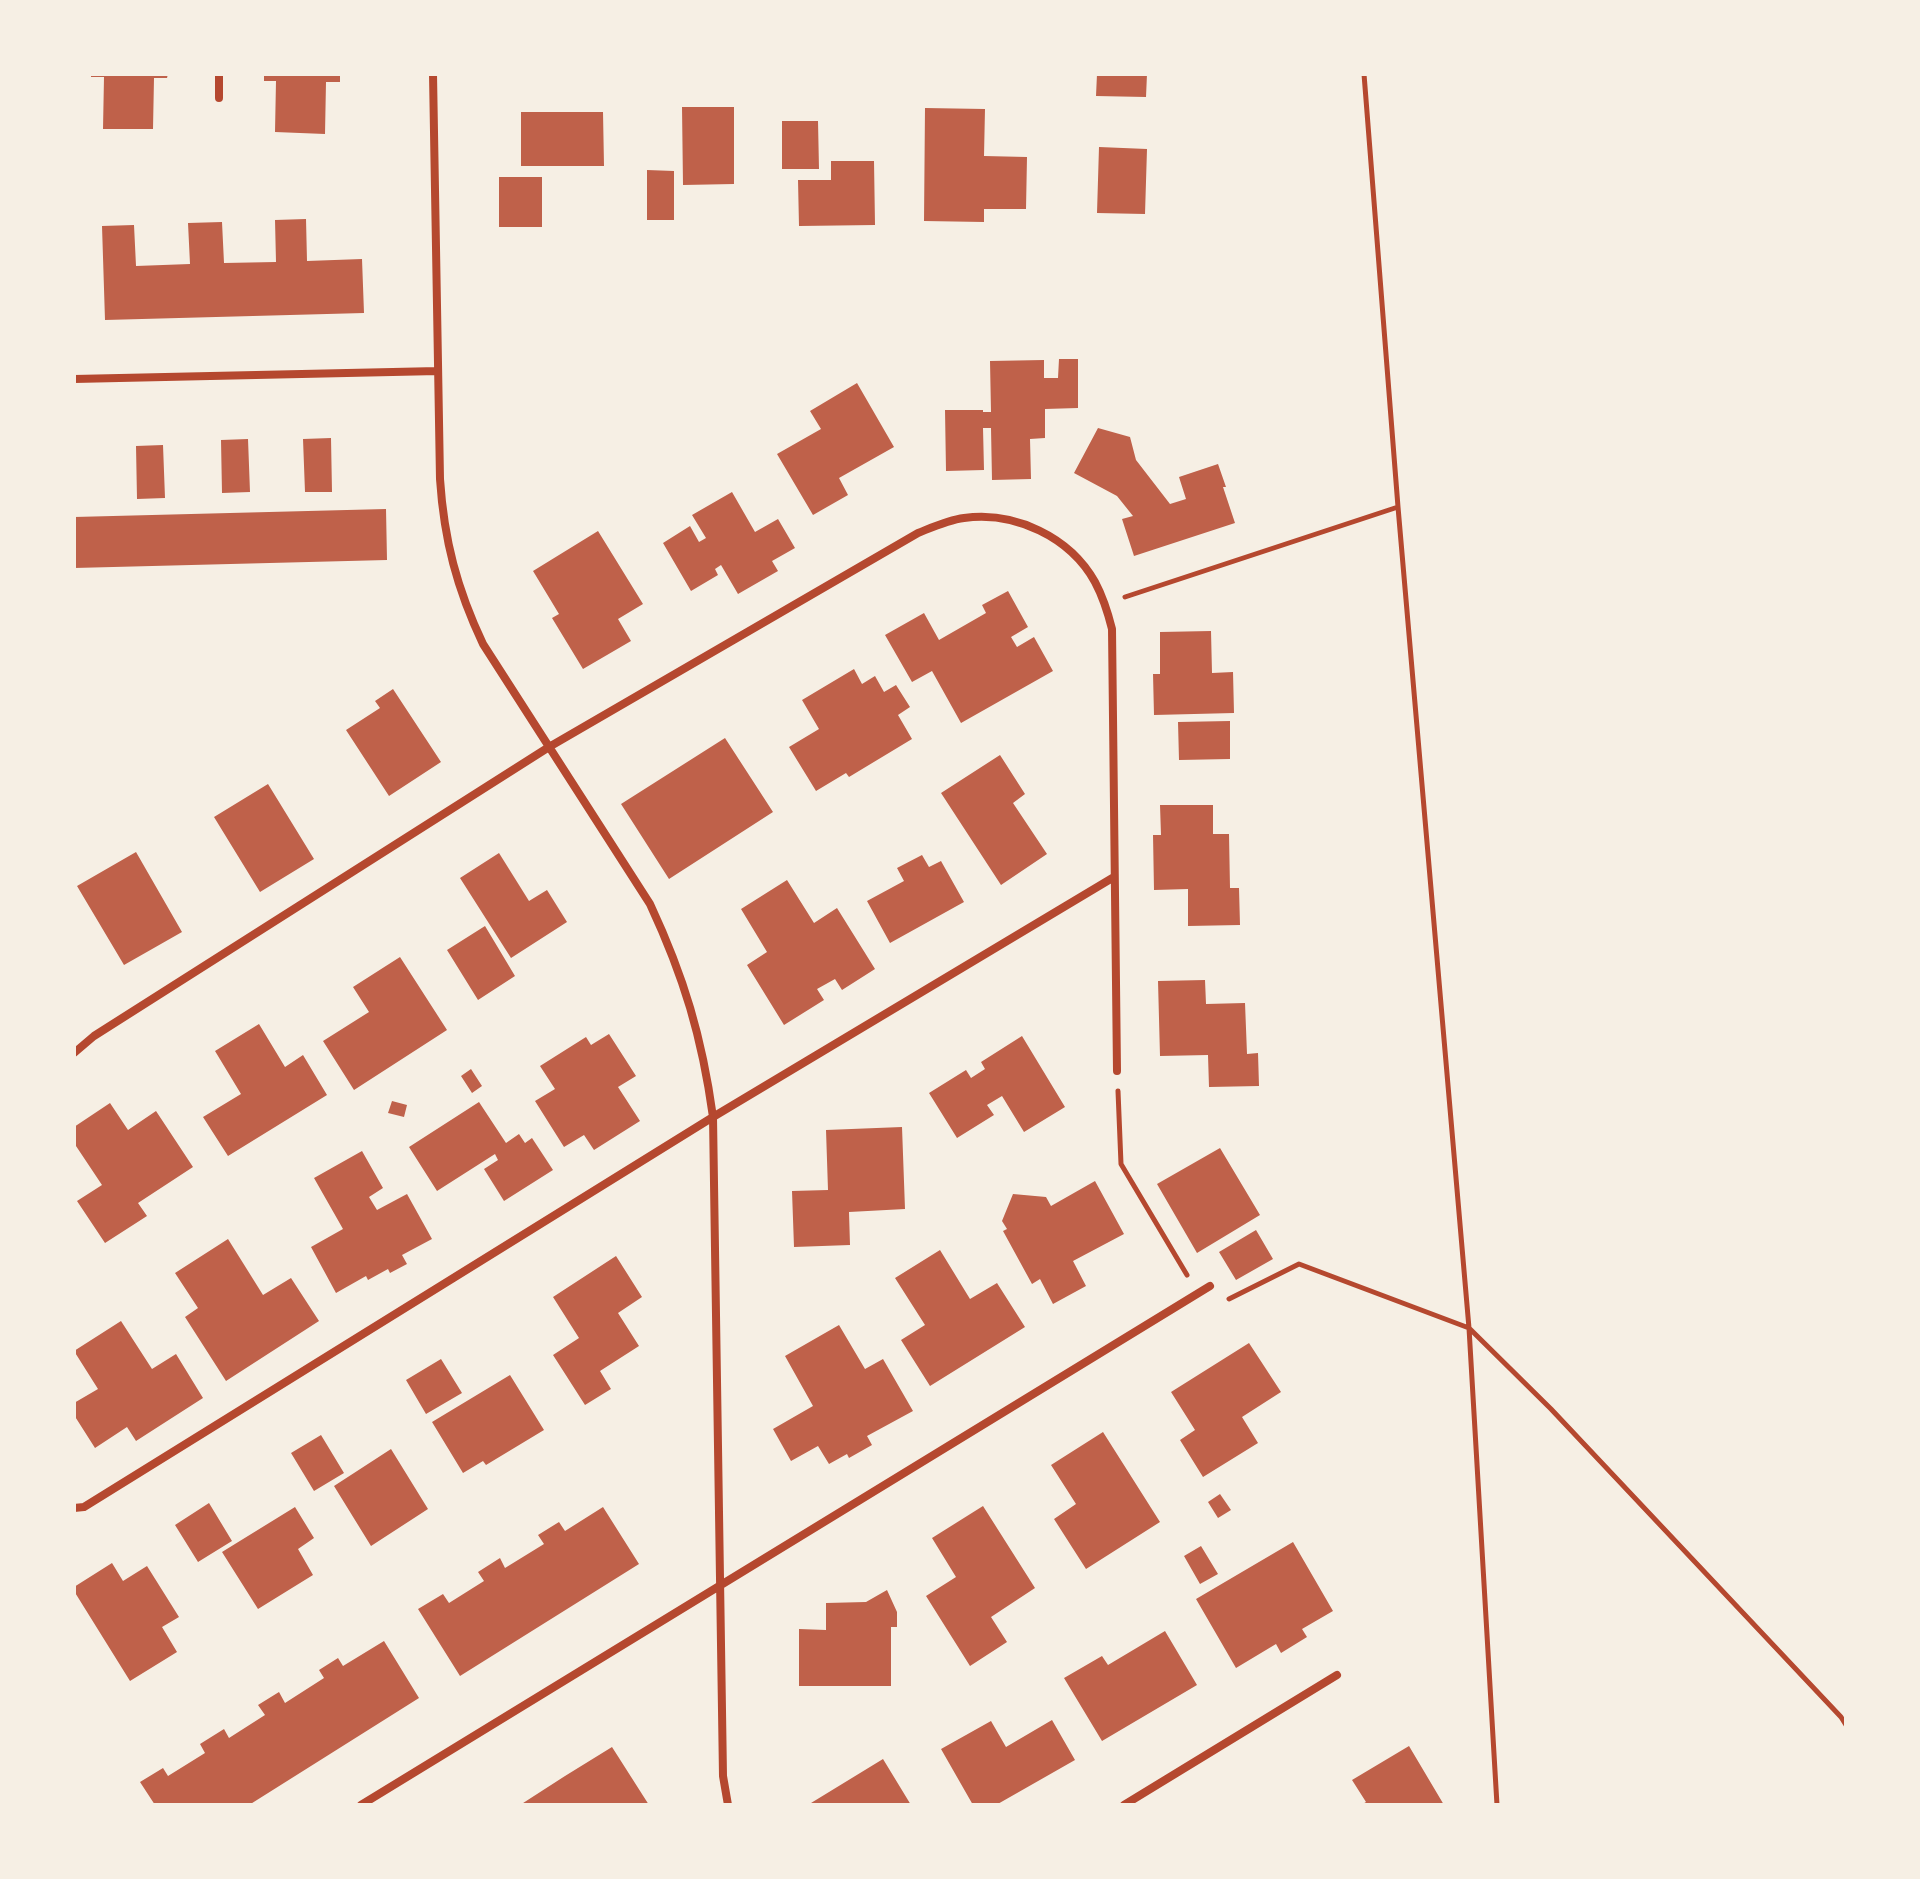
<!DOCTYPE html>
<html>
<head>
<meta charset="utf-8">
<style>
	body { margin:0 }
	#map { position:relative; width:1920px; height:1879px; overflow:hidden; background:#f6efe4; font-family:Mulish,sans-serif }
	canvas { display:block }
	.frame { position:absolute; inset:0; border:76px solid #f6efe4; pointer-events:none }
</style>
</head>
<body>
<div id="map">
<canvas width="1920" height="1879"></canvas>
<div class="frame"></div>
</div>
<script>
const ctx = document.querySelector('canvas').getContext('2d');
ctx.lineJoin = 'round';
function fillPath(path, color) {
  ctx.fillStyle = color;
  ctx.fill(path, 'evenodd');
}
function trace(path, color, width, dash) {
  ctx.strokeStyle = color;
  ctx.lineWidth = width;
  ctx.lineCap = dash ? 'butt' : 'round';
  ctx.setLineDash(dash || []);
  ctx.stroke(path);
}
fillPath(new Path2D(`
	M91,74H168L167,78H154L153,129H103L104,77H91Z
	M264,74H340V82H326L325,134L275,132L276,81H264Z
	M1097,74H1147L1146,97L1096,96Z
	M682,107H734V184L683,185Z
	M925,108L985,109L984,156L1027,157L1026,209H984V222L924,221Z
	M521,112H603L604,166H521Z
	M782,121H818L819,169H782Z
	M1099,147L1147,149L1145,214L1097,213Z
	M831,161H874L875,225L799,226L798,180H831Z
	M647,170L674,171V220H647Z
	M499,177H542V227H499Z
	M306,219L307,261L362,259L364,313L105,320L102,226L134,225L136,266L190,264L188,223L222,222L224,263L276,262L275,220Z
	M1059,359H1078V408L1045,409V438L1030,439L1031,479L992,480L991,428H983L984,470L946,471L945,410H983V412H991L990,361L1044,360V378H1058Z
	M857,383L894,447L839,478L848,495L813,515L777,454L821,429L810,411Z
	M1098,428L1130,437L1136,460L1170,504L1186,499L1179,477L1218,464L1226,487H1223L1235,523L1134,556L1122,519L1133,516L1117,496L1074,473Z
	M331,438L332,492H305L303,439Z
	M248,439L250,492L222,493L221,440Z
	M163,445L165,498L137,499L136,446Z
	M732,492L755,532L778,519L795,548L772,561L778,571L738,594L721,565L715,569L718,575L691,591L663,543L690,526L699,542L706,538L692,515Z
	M386,509L387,560L74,568V517Z
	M598,531L643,604L618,619L631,641L583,669L552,618L559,614L533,571Z
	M1008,591L1028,627L1011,637L1017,647L1034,637L1053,671L961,723L932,671L912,682L885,635L924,613L939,640L986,613L982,605Z
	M1211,631L1212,673L1233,672L1234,713L1154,715L1153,674H1160V632Z
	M854,669L862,684L875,676L884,692L896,685L910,707L898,715L912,739L849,777L846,773L816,791L789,747L819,729L802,700Z
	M393,689L441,762L389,796L346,730L380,708L375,701Z
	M1230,721V759L1179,760L1178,722Z
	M725,738L773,812L669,879L621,804Z
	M1000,755L1025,794L1013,803L1047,854L1001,885L941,793Z
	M268,784L314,859L260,892L214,817Z
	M1160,805H1213V834H1229L1230,888H1239L1240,925L1188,926V889L1154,890L1153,835H1161Z
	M136,852L182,932L124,965L77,886Z
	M499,853L529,901L547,890L567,922L511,958L460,878Z
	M922,855L929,867L941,861L964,902L890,943L867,901L904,881L897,868Z
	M787,880L814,923L837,908L875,969L842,990L835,979L817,989L824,1000L784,1025L747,965L767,952L741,909Z
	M485,926L515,976L478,1000L447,950Z
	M400,957L447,1030L354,1090L323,1041L369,1012L353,987Z
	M1205,980L1206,1004L1245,1003L1247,1054L1258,1053L1259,1086L1209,1087L1208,1055L1160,1056L1158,981Z
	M259,1024L285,1067L303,1055L327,1095L228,1156L203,1117L241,1094L215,1051Z
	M609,1034L636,1076L618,1087L640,1121L594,1150L584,1135L564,1147L535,1101L555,1089L540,1066L586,1037L591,1045Z
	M1022,1036L1065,1107L1024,1132L1002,1096L987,1105L994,1115L957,1138L929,1093L966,1070L971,1078L985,1069L981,1062Z
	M471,1069L482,1086L472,1093L461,1076Z
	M392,1101L407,1105L404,1117L388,1113Z
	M479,1102L506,1143L519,1134L525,1143L532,1138L553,1170L504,1201L484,1169L498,1160L495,1154L437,1191L409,1147Z
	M110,1103L128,1130L156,1111L193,1167L138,1203L147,1216L105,1243L77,1201L102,1185L74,1143V1127Z
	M902,1127L905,1209L849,1212L850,1245L794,1247L792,1191L828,1190L826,1130Z
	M1220,1148L1260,1215L1197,1253L1157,1184Z
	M362,1151L383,1188L369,1197L377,1210L407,1194L432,1239L402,1255L407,1264L390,1273L388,1269L368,1280L366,1276L336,1293L311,1247L343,1229L314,1178Z
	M1095,1181L1124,1234L1073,1261L1086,1286L1053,1304L1040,1279L1032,1284L1003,1231L1007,1229L1002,1221L1013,1194L1046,1197L1051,1206Z
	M1256,1230L1273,1259L1236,1280L1219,1252Z
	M228,1239L263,1295L291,1278L319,1321L226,1381L185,1317L198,1308L175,1273Z
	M940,1250L970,1299L997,1283L1025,1327L930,1386L901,1340L925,1325L895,1278Z
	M616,1256L642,1297L618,1313L639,1346L600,1371L611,1389L585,1405L553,1355L579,1338L553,1297Z
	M121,1321L152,1369L176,1354L203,1398L136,1441L127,1427L95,1448L74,1415V1403L98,1389L74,1351Z
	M839,1325L865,1369L883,1359L913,1411L867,1436L872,1445L849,1458L847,1454L829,1464L818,1446L791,1461L773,1429L813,1406L785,1356Z
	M1249,1343L1281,1392L1242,1417L1258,1443L1203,1477L1180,1440L1195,1430L1171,1392Z
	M441,1359L462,1393L426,1414L406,1380Z
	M510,1375L544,1430L486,1465L483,1461L463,1473L432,1422Z
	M1103,1432L1160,1522L1086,1569L1054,1519L1076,1504L1051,1465Z
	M321,1435L344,1473L314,1491L291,1453Z
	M391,1449L428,1509L371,1546L334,1486Z
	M1220,1494L1231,1510L1218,1518L1208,1502Z
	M209,1503L232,1541L198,1562L175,1525Z
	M983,1506L1035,1588L991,1617L1007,1642L970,1666L926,1596L956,1577L932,1538Z
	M295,1507L314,1538L298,1549L313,1575L258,1609L222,1552Z
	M603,1507L639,1564L460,1676L418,1609L443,1594L449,1603L484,1581L478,1572L500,1558L505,1568L544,1544L538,1535L559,1522L565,1531Z
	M1293,1542L1333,1611L1302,1629L1307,1637L1281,1653L1276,1644L1236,1668L1196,1599Z
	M1201,1546L1218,1574L1200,1584L1184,1556Z
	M112,1563L123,1581L147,1566L179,1617L162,1627L177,1652L130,1681L74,1591V1587Z
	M887,1590L897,1612V1627H891V1686H799V1629L826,1630V1603L866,1602Z
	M1165,1631L1197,1685L1102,1741L1064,1678L1102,1656L1108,1665Z
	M384,1641L419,1698L249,1805H155L140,1782L163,1768L168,1776L205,1753L200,1744L224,1729L229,1738L265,1715L258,1705L279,1692L285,1703L324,1678L319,1670L338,1658L343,1666Z
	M1052,1720L1075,1760L996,1805H973L941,1749L991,1721L1006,1747Z
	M1409,1746L1444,1805H1361L1366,1802L1352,1780Z
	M612,1747L649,1805H520L565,1776Z
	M883,1759L911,1805H813L811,1803Z`), '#bf614a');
trace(new Path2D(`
	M1364,74L1398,507L1469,1328L1497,1805
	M1125,597L1398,507
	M1118,1091L1121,1164L1187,1275
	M1229,1299L1299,1264L1469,1328L1551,1409L1841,1717L1846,1725`), '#b5482f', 5);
trace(new Path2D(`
	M219,74V98
	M433,74L440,479C444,540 457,589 483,644L650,904C684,977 702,1037 713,1117L723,1776L728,1805
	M74,379L438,371
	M74,1053L94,1036L549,747L918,533C933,527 948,520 964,518C1015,511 1070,537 1095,582C1103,597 1108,613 1112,629L1117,1071
	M74,1508L84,1507L713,1117L1114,877
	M361,1805L1210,1286
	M1124,1805L1337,1675`), '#b5482f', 8);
</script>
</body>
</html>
